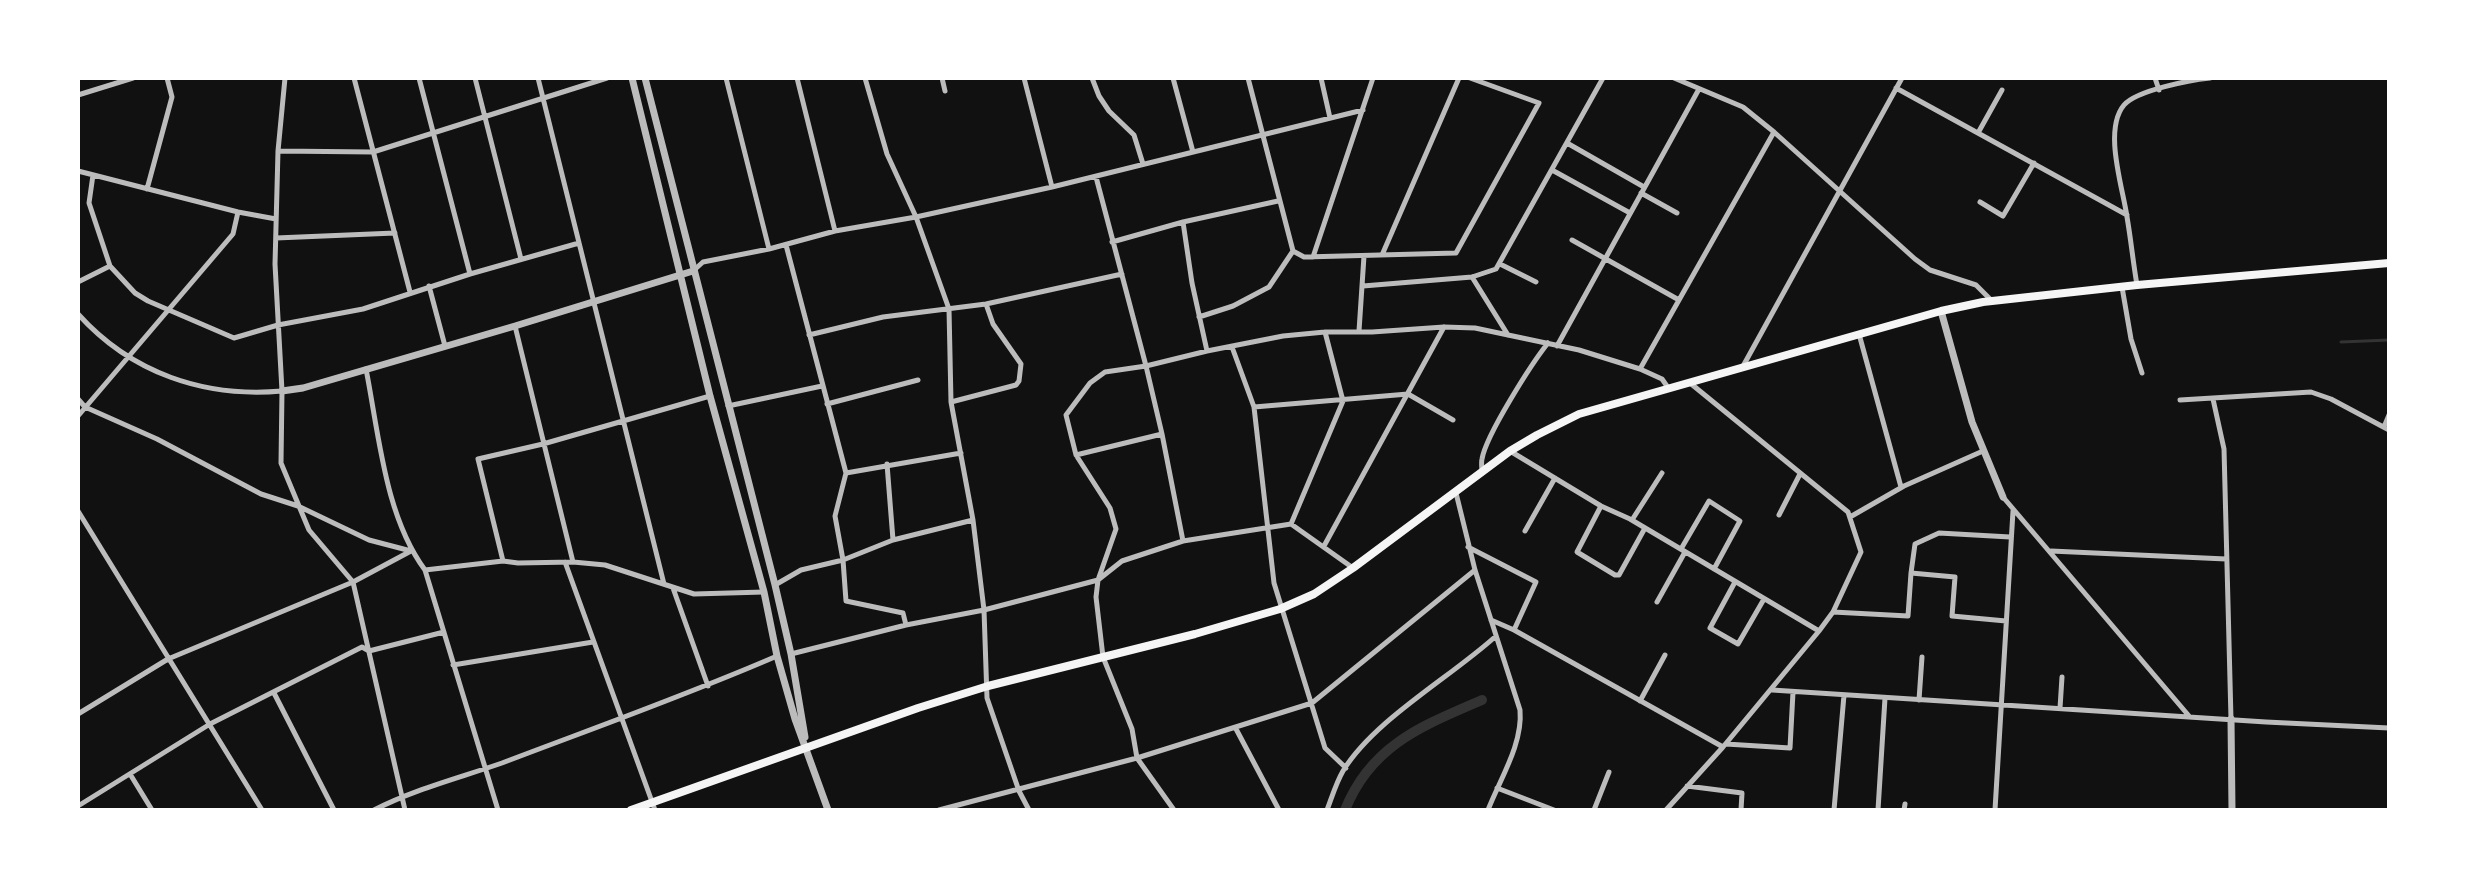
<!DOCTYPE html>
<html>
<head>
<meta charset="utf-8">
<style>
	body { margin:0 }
	#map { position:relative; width:2467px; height:888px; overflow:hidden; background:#111; font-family:Raleway,sans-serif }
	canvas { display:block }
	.frame { position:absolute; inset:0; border:80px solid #fff; pointer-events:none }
</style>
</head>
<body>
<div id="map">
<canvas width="2467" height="888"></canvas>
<div class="frame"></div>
</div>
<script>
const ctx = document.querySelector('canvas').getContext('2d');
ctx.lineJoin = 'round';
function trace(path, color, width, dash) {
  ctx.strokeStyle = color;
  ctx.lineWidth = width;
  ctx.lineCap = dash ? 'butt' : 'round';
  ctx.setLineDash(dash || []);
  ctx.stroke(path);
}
trace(new Path2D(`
	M2341,342L2389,340`), '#333', 3);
trace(new Path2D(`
	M1345,810C1371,745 1422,726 1482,700`), '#333', 10);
trace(new Path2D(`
	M285,78L278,151L275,264L282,391L281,463L309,530L353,582L405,810
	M354,78L410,292
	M419,78L470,274
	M475,78L521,259
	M538,78L664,584
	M726,78L769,249
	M797,78L835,231
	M865,78L887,154L916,217L949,309L951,402L973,520L984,610L987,698L1019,791L1029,810
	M942,78L945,91
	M1024,78L1052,187
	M1092,78L1099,96L1109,111L1134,135L1143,164
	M1173,78L1193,152
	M1248,78L1293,251L1304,257L1456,253L1539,103L1470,78
	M1321,78L1330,118
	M1674,78L1743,107L1774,132L1915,259L1930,270L1976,285L1992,301
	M2155,78L2159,90
	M1896,88L2127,215
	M78,95L133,78
	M1978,133L2002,90
	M1567,143L1644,187
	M278,151L373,152L607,78
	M1552,170L1630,213
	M78,171L238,212L276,219
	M93,175L89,203L110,266L135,293L148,301L234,338L278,325L363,309L470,274L579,243
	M1096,177L1146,366L1162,434L1183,541
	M147,189L172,97L167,78
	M1641,193L1677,213
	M1980,202L2003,216L2034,163
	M1183,222L1192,283L1207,351
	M276,238L395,233
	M1572,240L1679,300
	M1112,242L1183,222L1278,201
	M786,245L846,473L835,516L843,560L846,601L903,613L906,625
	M1382,255L1459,78
	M1313,257L1373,78
	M1500,264L1536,282
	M693,271L703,262L769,249L835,231L916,217L1052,187L1363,110
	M1472,277L1508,335
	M78,282L110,266
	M2137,285C2133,262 2131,240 2127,217C2123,188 2103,130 2124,105C2137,90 2191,80 2210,78
	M429,286L445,346
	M1363,286L1472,277L1496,269L1603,78
	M2122,287L2131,339L2142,373
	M78,314C131,373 204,398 282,391
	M1199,317L1233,306L1269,287L1293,251
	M515,326L573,562
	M1359,331L1364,256
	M1859,334L1901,487
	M809,335L883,317L986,304L1122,274
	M1557,346L1699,89
	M1232,347L1254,407L1274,583L1325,748L1346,768
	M1742,368L1902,78
	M366,369C379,435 385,516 425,570L498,810
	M1640,369L1774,132
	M78,399L85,407L157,439L261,494L298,506L369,540L411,551
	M2213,399L2224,449L2231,719
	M2180,400L2311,392L2331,399L2389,430
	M951,402L1016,385L1019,381L1021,364L993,324L986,304
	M827,404L918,380
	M728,406L822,386
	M1254,407L1408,394L1453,420
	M78,416L233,234L238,212
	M2384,427L2389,415
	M1510,451L1601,506L1630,519L1819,631
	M1076,455L1162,434
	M887,464L893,540
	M846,473L961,453
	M1482,473C1482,468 1481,463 1482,459C1486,435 1532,363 1548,343
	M1456,493L1475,570L1520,710C1523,744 1500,779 1488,810
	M2003,497L2189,716
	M1601,506L1577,552L1615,575H1619L1645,528
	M78,511L262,810
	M1779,515L1800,474
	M1850,517L1904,486L1983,451
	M1632,520L1662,473
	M1291,524L1343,401L1325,332
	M1525,531L1555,478
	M1324,546L1444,327
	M1468,547L1536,582L1514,630
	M1681,549L1709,501L1740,521L1714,569
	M2051,551L2226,559
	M503,561L478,459L543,444L710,396
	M565,562L655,810
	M425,570L503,561L518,563L573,562L605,565L694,594L764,592
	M1735,582L1710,628L1738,644L1764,599
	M775,585L801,570L843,560L893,540L973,520
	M673,588L708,686
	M1657,602L1685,552
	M1833,612L1908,616L1911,573
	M1491,620L1514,630L1723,747
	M2006,621L1952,616L1955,577L1911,573L1915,544L1939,533L2010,537
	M791,654L906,625L984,610L1098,580L1122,561L1183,541L1291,524L1353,568
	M453,665L593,642
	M1772,690L2266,722L2389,728
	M274,693L334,810
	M1919,700L1922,657
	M1640,701L1665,655
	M2060,708L2062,677
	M78,714L168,659L353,582L411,551
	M1235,727L1279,810
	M1726,744L1790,748L1793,692
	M130,774L152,810
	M1687,786L1742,793L1741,810
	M1497,788L1554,810
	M78,806L210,724L362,647L369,651L444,632
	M374,810C415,789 459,778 502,763C594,728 687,695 777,656
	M939,810L1137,758L1312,703L1475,570
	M1174,810L1137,758L1132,729L1103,657L1096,597L1098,580L1116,529L1110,508L1076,455L1066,415L1090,383L1105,372L1146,366L1207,351L1283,336L1325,332H1372L1444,327L1475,328L1579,350L1640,369L1662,379L1669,389
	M1327,810C1332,797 1336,783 1343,771C1374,720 1451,677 1496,636
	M1594,810L1609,772
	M1666,810L1723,747L1819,631L1833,612L1861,552L1848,512L1690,383
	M1834,810L1844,695
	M1878,810L1885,698
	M1904,810L1905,804
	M1995,810L2013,511`), '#bcbcbc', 5);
trace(new Path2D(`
	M632,78L710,396L764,592L777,656L795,719L828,810
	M645,78L775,585L791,654L805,737
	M1941,311L1972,422L2003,497
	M282,391L303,388L515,326L693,271
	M2231,719L2232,810`), '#bcbcbc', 7);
trace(new Path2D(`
	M631,810L918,708L988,686L1195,634L1280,609L1314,594L1353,568L1510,451L1537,435L1579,414L1941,311L1983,302L2137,285L2389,263`), '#f5f5f5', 8);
</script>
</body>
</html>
